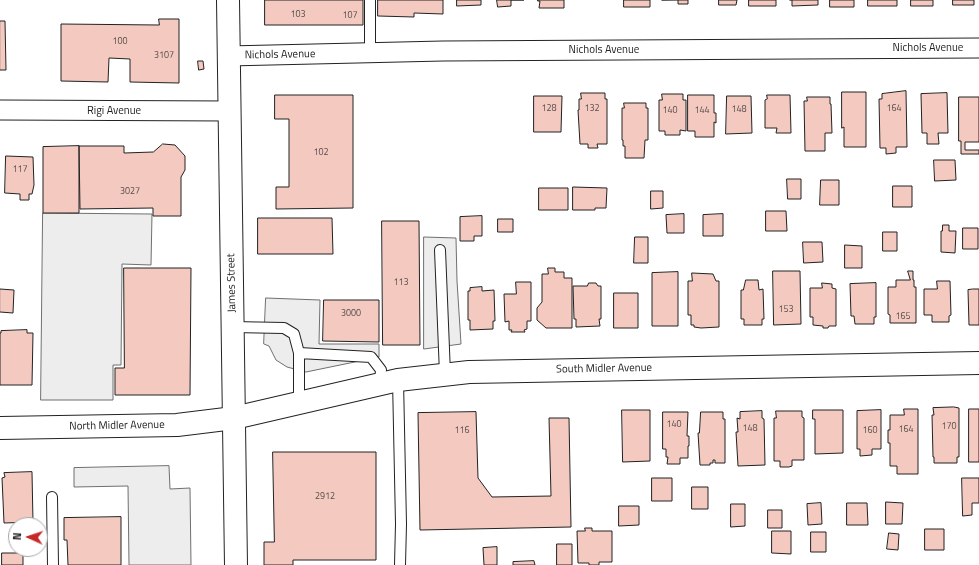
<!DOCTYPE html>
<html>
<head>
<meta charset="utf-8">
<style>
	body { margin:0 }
	#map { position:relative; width:979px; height:565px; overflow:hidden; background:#fff; font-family:"Titillium Web",sans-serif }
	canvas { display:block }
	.north { position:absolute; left:8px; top:517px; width:40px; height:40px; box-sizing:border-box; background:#fff; border:1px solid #a7a7a7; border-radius:50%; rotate:273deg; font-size:11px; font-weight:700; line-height:16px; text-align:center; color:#222 }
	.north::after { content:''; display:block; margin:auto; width:14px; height:18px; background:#c62828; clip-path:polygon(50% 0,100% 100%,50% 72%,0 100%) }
</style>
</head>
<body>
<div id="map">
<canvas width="979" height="565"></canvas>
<div class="north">N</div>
</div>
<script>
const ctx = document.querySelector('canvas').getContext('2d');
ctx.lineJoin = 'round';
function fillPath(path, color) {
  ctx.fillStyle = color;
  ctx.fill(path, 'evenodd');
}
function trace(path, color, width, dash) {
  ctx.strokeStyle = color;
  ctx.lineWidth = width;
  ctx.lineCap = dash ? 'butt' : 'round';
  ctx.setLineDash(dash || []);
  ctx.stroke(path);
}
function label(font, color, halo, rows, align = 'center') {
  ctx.font = font + ' "Titillium Web",sans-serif';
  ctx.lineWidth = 3;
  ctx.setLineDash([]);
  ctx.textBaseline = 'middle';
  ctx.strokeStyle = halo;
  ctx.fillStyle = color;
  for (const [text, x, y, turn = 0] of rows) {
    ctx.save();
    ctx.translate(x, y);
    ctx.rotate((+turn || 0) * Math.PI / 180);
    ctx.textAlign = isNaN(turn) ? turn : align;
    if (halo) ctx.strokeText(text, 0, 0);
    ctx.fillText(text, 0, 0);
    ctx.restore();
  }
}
const parking = new Path2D(`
	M43,213L152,214L151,265L122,264L121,365H113V400H41Z
	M424,237L456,238L457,281L461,344L424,349Z
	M266,298L320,300L319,344H379V357L306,372L287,367L276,360L269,346L264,344Z
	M169,466L170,489L190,488L191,565H129L128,486L74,487V468Z`);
fillPath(parking, '#ededed');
trace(parking, '#6f6f6f', 1);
const building = new Path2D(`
	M265,0H363V25H265Z
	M378,0H443V14L414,13V17L378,16Z
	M457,0H481V5L457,6Z
	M497,0H524H511V6L498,7Z
	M538,0H564V8H539L540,1H538Z
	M624,0H650V7H624Z
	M662,0H688V4H678V0Z
	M719,0H737L736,5H719Z
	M749,0H776V6H749Z
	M790,0H818V5L792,6V0Z
	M830,0H854V7H830Z
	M868,0H897V6H868Z
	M911,0H933V6H911Z
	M953,0H974V5H953Z
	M159,19H179V83L130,82V59L109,58L108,82L61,81V24L159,25Z
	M0,21H5L6,70H0Z
	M198,61H203L204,69L199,70Z
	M906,91L907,147H896V153L886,154V148H880L879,99H882V94Z
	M842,92H866V147H844V127L842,128Z
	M581,93H605V99H607V144H597L598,148H588V144H580L578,110H579V99H581Z
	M947,93L948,133H938L939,144H927V133H922L921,94Z
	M662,94H683V100H686V131L680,130V135H665V131H659V100H662Z
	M275,95H353V208L276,209V187H289V119H275Z
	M688,95H714V113H716V123L714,122V137H695V131H688Z
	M767,95H790L791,133H776L777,128H765V100L767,99Z
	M534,96H562L561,132H534Z
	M727,96H751L752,133L726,134Z
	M807,97H830V104H831L832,133H825V151H805L804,101H807Z
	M959,97H979V142H965V150H979V154H961V141H959Z
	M624,103H646V108H648V140H645L644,158H625V146H623V140H622V108H624Z
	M163,144L175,145L185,156V170L181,177V216H153V208L80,209L79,146H124V153L153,152Z
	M79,146V213H43V147Z
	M6,156L33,157L34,185L32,194H29V200H20V194L5,193Z
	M934,160H955L956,180L935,181Z
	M787,179H801V199H788Z
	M821,180H839V205H820Z
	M893,186H912V207H893Z
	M573,187L607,188L606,208H595V210H573Z
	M539,188H568V210H539Z
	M651,191H663V208L651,209Z
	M766,211H786L787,231H766Z
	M684,214V233H667L666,215Z
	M723,214V236H703V215Z
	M482,216V236H474V241H460V217Z
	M258,218H332L333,254H258Z
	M498,219H513V232H498Z
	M382,221H419L420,345H383Z
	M943,225H949V231H956L955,253L941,252V231H942Z
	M963,228H978V249H963Z
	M883,232H897V251H883Z
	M635,237H648V263H634Z
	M803,242H822L823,262L804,263Z
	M845,245L862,246V268H845Z
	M124,268H191L190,395H115V368H124Z
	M548,268H555V272H564V278H572V328H546L537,320V308L542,302V274H548Z
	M773,271H800L801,324L774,325Z
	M908,271H913V280H914V287H916V323H890V315L888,314V287H896V280H910Z
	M678,272V326H652V273Z
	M692,273L713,274L716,281H719V327L701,328L694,327V325H691V315H688V281H692Z
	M746,280H758L759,290L763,289L764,319H762V325H744V319H741V290H743Z
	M937,281H950L951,315L949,316V322H932V315H924V289H937Z
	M516,282H531V321H527V329L524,330L525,332H511L512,330H509V321L505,322L504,294H516Z
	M589,283H596L598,286H601V319H599L600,326L576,327V319H574L573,286H587Z
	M822,283L832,284V288L836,289V326H829L828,328H823V326L813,325V317H810V288H822Z
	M876,283V317H874V324H855L854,316H851L850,284Z
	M482,287V291L494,290L495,321H493V329L470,330V320H468V291H470V288Z
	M0,289L14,290L13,313L0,312Z
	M973,289H979V325H969L968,290Z
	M614,293H638V328H614Z
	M324,300H379V342L323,341Z
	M27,330V333H33L32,385H0V333H1V331Z
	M954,407L959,408V457H957V463H934V457H933L932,415H934L933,408Z
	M904,409H918V474H897V466H890V443H888V430H890V415H904Z
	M969,409H979V462H969Z
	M622,410H650V461L623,462Z
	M813,410H843V453L815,454V419H813Z
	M881,410V449H872V455L860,456V449H857V411Z
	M762,411V418L764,419L765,465L738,466L736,432H738L737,418L740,419V412Z
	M776,411H802V417L804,418V460H792V466L789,467H780V461H774V418H776Z
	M476,412L478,478L492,497L551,496L549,418H569L571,527L420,530L418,413Z
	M663,412H688L687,436H689V446H688V458H680V464H667L668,457H666V449H663Z
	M701,412H723V419H725V463H715V460H713V463H710V465H700L698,433H699Z
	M273,452H376V560H293V565H264V542H274Z
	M32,472L33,522L4,523L2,478L5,477L4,473Z
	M652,478H672V501H652Z
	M962,478H979V503H972V515L963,516Z
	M692,487H708V509H692Z
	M886,502L903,503L902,524H886Z
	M821,503L822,524L808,525L807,504Z
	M847,503H867L868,525H847Z
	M731,504H745V526L731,527Z
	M619,506H639V525L619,526Z
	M768,510H782V528H768Z
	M121,517V565H68L67,540H64V518Z
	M585,528H592V531H612V562H599V565H589V563H578L577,531H585Z
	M925,529H944V550H925Z
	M772,531H791V554L772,553Z
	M811,532H826V552H811Z
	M889,533L899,534L898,550L887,549Z
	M557,544H572V565H557Z
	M497,547V565H484L483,548Z
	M2,553H23V565H2Z
	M534,561L535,565H513V562Z`);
fillPath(building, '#f3c9c0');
trace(building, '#222', 1);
const lane = new Path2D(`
	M370,0V53
	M440,250L445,374
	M232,327L284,328L294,334L299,353L371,357L381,370L380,384
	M398,380L401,524L400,565
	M299,403V353
	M52,497L53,565`);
const street = new Path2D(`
	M228,56L443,51L979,48
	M0,110L229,111`);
const secondary = new Path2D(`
	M0,428L177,425L234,418L398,380L469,372L979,363`);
const primary = new Path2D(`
	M228,0L236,565`);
trace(lane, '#222', 12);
trace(street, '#222', 21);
trace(secondary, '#222', 24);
trace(primary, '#222', 24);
trace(lane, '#fff', 10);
trace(street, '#fff', 19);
trace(secondary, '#fff', 22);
trace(primary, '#fff', 22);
label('9px', '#564c4a', null, [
	["103",298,15],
	["107",350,16],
	["100",120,42],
	["3107",164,56],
	["128",549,109],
	["132",592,109],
	["164",894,109],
	["148",739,110],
	["140",670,111],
	["144",702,111],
	["102",321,153],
	["117",20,170],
	["3027",130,192],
	["113",401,283],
	["153",786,310],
	["3000",351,314],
	["165",903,317],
	["140",674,425],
	["170",949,427],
	["148",750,429],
	["164",906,430],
	["116",462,431],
	["160",870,431],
	["2912",325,497]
]);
label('11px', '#222', '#fff', [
	["Nichols Avenue",928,48],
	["Nichols Avenue",604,50],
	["Nichols Avenue",280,55,-1],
	["Rigi Avenue",114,111],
	["James Street",232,283,-91],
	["South Midler Avenue",604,369,-1],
	["North Midler Avenue",117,426,-1]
]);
</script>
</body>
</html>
